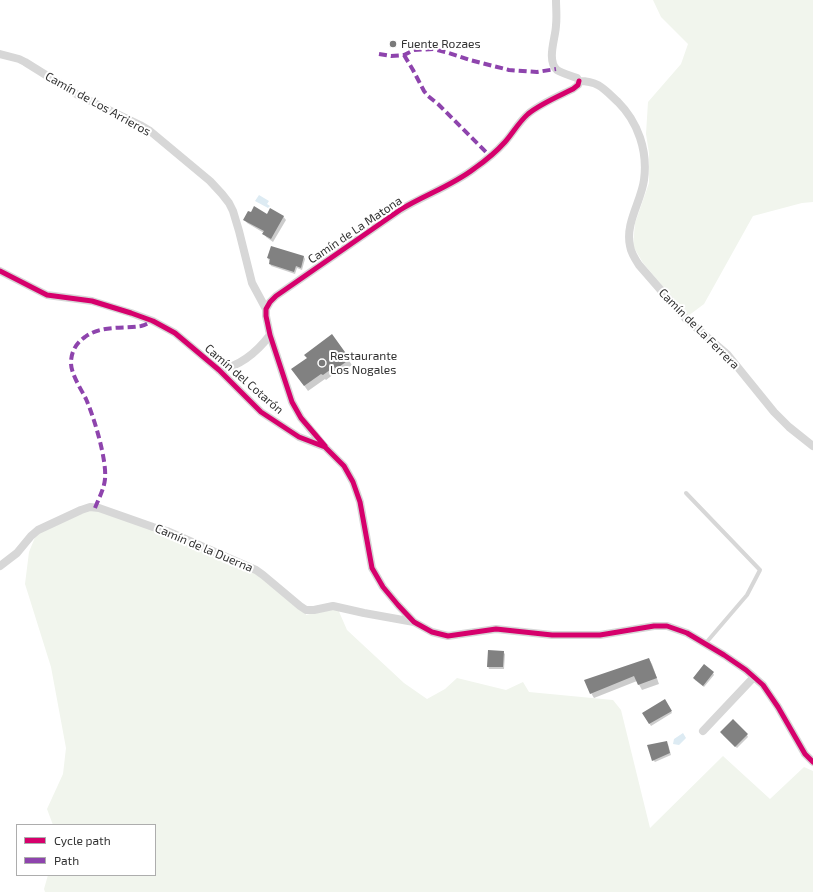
<!DOCTYPE html>
<html>
<head>
<meta charset="utf-8">
<style>
	body { margin:0 }
	#map { position:relative; width:813px; height:892px; overflow:hidden; background:#fff; font-family:"Exo 2",sans-serif }
	canvas { display:block }
	.legend { position:absolute; left:16px; top:824px; width:140px; height:52px; box-sizing:border-box; background:#fff; border:1px solid #adadad; margin:0; padding:5px 7px; list-style:none; font-size:12px; color:#333 }
	.legend li { display:flex; align-items:center; gap:8px; height:20px }
	.legend b { width:20px; border:1px solid #adadad }
</style>
</head>
<body>
<div id="map">
<canvas width="813" height="892"></canvas>
<ul class="legend">
<li><b style="height:5px;background:#d6006c"></b>Cycle path</li>
<li><b style="height:5px;background:#8e44ad"></b>Path</li>
</ul>
</div>
<script>
const ctx = document.querySelector('canvas').getContext('2d');
ctx.lineJoin = 'round';
function fillPath(path, color) {
  ctx.fillStyle = color;
  ctx.fill(path, 'evenodd');
}
function trace(path, color, width, dash) {
  ctx.strokeStyle = color;
  ctx.lineWidth = width;
  ctx.lineCap = dash ? 'butt' : 'round';
  ctx.setLineDash(dash || []);
  ctx.stroke(path);
}
function label(font, color, halo, rows, align = 'center') {
  ctx.font = font + ' "Exo 2",sans-serif';
  ctx.lineWidth = 4;
  ctx.setLineDash([]);
  ctx.textBaseline = 'middle';
  ctx.strokeStyle = halo;
  ctx.fillStyle = color;
  for (const [text, x, y, turn = 0] of rows) {
    ctx.save();
    ctx.translate(x, y);
    ctx.rotate((+turn || 0) * Math.PI / 180);
    ctx.textAlign = isNaN(turn) ? turn : align;
    if (halo) ctx.strokeText(text, 0, 0);
    ctx.fillText(text, 0, 0);
    ctx.restore();
  }
}
fillPath(new Path2D(`
	M653,0H813V202L802,203L753,216L704,304L688,316L643,263L633,246L635,223L649,183V153L646,134L648,102L681,64L688,44L661,17Z
	M99,508L256,570L306,610V615L337,607L347,630L404,683L427,699L445,689L457,678L506,690L523,682L529,692L613,700L621,710L650,828L723,756L770,799L804,767L813,771V892H45L44,889L48,875H155V825H53L47,809L63,774L66,748L51,667L25,584L29,552L38,530L81,510Z`), '#f1f5ed');
fillPath(new Path2D(`
	M259,195L269,201L267,204L270,206L268,208L255,201Z
	M683,733L686,738L679,745L673,744L674,739Z`), '#ddebf3');
fillPath(new Path2D(`
	M267,215L283,216L286,220L273,242L266,237L264,233L247,223L244,219Z
	M304,257L305,259L302,270L297,268L295,274L271,266L268,258Z
	M332,336L352,365L340,374L338,371L326,380L325,379L308,391L296,374L308,358Z
	M503,652L505,654L504,669H489L488,666Z
	M649,659L652,664L659,684L642,690L637,681L594,698L591,693Z
	M713,673L714,675L704,687L695,680L694,678Z
	M665,701L672,713L651,726L643,713Z
	M723,735H747L748,737L737,748Z
	M668,744L671,755L655,762L653,760Z`), '#0003');
fillPath(new Path2D(`
	M390,41L396,42L395,47L389,46Z
	M254,206L267,214L270,208L284,216L271,239L262,234L264,231L243,220L248,211L251,212Z
	M271,246L304,256L301,268L296,266L294,272L269,264L270,259L267,258Z
	M332,334L350,359L336,369L334,367L323,375L321,374L304,386L291,369L307,358L304,355Z
	M488,650L504,651L503,667H487Z
	M649,658L657,678L638,685L634,676L590,694L584,680Z
	M704,664L714,672L703,686L693,678Z
	M665,699L672,711L649,724L642,713Z
	M733,719L748,734L735,747L720,732Z
	M667,741L670,753L652,761L647,745Z`), '#818181');
trace(new Path2D(`
	M686,493L760,570L747,595L705,644`), '#d7d7d7', 4);
trace(new Path2D(`
	M556,0C556,8 557,17 556,25C556,37 546,60 557,70C561,73 572,76 577,78L579,81
	M0,54L19,59L25,62L78,95L140,125L150,131L210,181L222,194L229,203L233,211L239,231L252,283L266,309
	M579,81C599,81 604,89 618,102C638,122 648,151 644,180C641,202 625,223 630,246C631,253 635,259 639,265L686,319L727,354L774,412L789,427L813,446
	M0,271L47,295L92,301L131,313L153,321L175,333L219,370L261,412L299,437L325,447L344,466L353,482L360,502L372,568L383,587L398,605L414,622L432,632L448,636L496,629L552,635H600L654,626H667L687,633L724,655L746,670L763,685L778,707L805,754L813,762
	M219,370C241,366 257,352 270,335
	M324,446L301,418L292,402L270,335L266,316V309L270,302L276,296L400,210C424,195 452,186 475,168C485,161 496,152 505,142C513,133 518,123 528,114C540,104 559,96 573,89L578,85L579,81
	M0,566L17,553L31,536L38,530L81,510L90,507L99,508L153,527L167,531L256,570L263,575L300,606L306,610H314L333,606L364,613L414,622
	M703,731L754,677`), '#d7d7d7', 8);
trace(new Path2D(`
	M379,54L391,56L404,55L414,50L433,49L449,53L470,60L509,70L537,72L556,69
	M404,55L413,70L424,91L428,96L438,104L490,156
	M95,508C99,498 104,489 105,479C107,460 94,417 86,399C81,389 71,374 71,363C71,352 76,343 85,337C101,325 123,329 141,326C145,325 149,323 152,321`), '#8e44ad', 4, [8, 4]);
trace(new Path2D(`
	M0,271L47,295L92,301L131,313L153,321L175,333L219,370L261,412L299,437L325,447L344,466L353,482L360,502L372,568L383,587L398,605L414,622L432,632L448,636L496,629L552,635H600L654,626H667L687,633L724,655L746,670L763,685L778,707L805,754L813,762
	M325,446L301,418L292,402L270,335L266,316V309L270,302L276,296L400,210C424,195 452,186 475,168C485,161 496,152 505,142C513,133 518,123 528,114C540,104 559,96 573,89L578,85L579,81`), '#d6006c', 5);
for (const [x, y, r, color] of [
	[393,44,4,"#7a7a7a"],
	[322,363,4,"#7a7a7a"]
]) {
  const dot = new Path2D();
  dot.arc(x, y, r, 0, 2 * Math.PI);
  ctx.fillStyle = color;
  ctx.fill(dot);
  trace(dot, '#fff', 1.5);
}
label('12px', '#333', '#fff', [
	["Fuente Rozaes",401,44],
	["Restaurante",330,356],
	["Los Nogales",330,370]
], 'left');
label('12px', '#333', '#fff', [
	["Camín de Los Arrieros",98,104,29],
	["Camín de La Matona",355,230,-34],
	["Camín de La Ferrera",699,329,45],
	["Camín del Cotarón",244,379,41],
	["Camín de la Duerna",204,548,23]
]);
</script>
</body>
</html>
